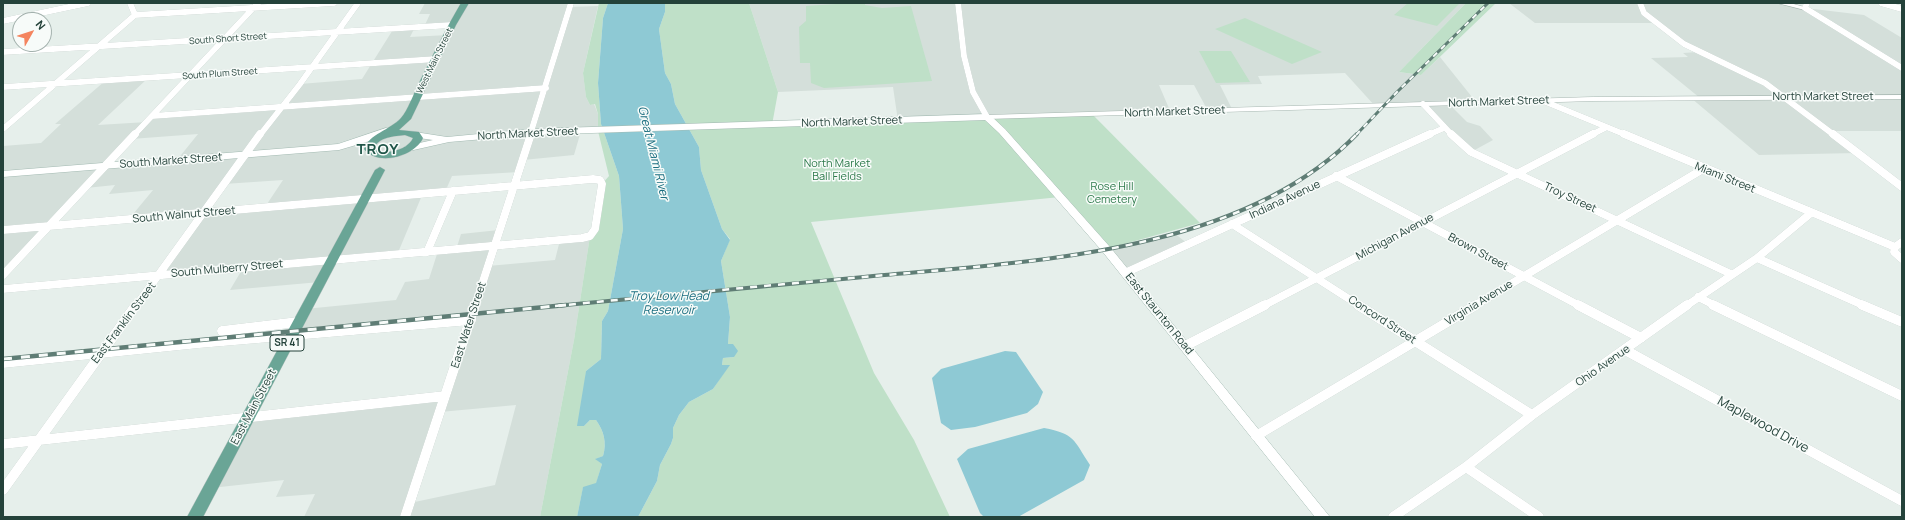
<!DOCTYPE html>
<html>
<head>
<meta charset="utf-8">
<style>
	body { margin:0 }
	#map { position:relative; width:1905px; height:520px; overflow:hidden; background:#e6efeb; font-family:Manrope,sans-serif }
	canvas { display:block }
	.frame { position:absolute; inset:0; border:4px solid #24423a; pointer-events:none }
	.north { position:absolute; left:12px; top:12px; width:40px; height:40px; box-sizing:border-box; background:#f7fbf9; border:1px solid #a3b1ad; border-radius:50%; rotate:51deg; font-size:11px; font-weight:700; line-height:16px; text-align:center; color:#24423a }
	.north::after { content:''; display:block; margin:auto; width:14px; height:18px; background:#f4845f; clip-path:polygon(50% 0,100% 100%,50% 72%,0 100%) }
</style>
</head>
<body>
<div id="map">
<canvas width="1905" height="520"></canvas>
<div class="frame"></div>
<div class="north">N</div>
</div>
<script>
const ctx = document.querySelector('canvas').getContext('2d');
ctx.lineJoin = 'round';
function fillPath(path, color) {
  ctx.fillStyle = color;
  ctx.fill(path, 'evenodd');
}
function trace(path, color, width, dash) {
  ctx.strokeStyle = color;
  ctx.lineWidth = width;
  ctx.lineCap = dash ? 'butt' : 'round';
  ctx.setLineDash(dash || []);
  ctx.stroke(path);
}
function label(font, color, halo, rows, align = 'center') {
  ctx.font = font + ' Manrope,sans-serif';
  ctx.lineWidth = 3;
  ctx.setLineDash([]);
  ctx.textBaseline = 'middle';
  ctx.strokeStyle = halo;
  ctx.fillStyle = color;
  for (const [text, x, y, turn = 0] of rows) {
    ctx.save();
    ctx.translate(x, y);
    ctx.rotate((+turn || 0) * Math.PI / 180);
    ctx.textAlign = isNaN(turn) ? turn : align;
    if (halo) ctx.strokeText(text, 0, 0);
    ctx.fillText(text, 0, 0);
    ctx.restore();
  }
}
fillPath(new Path2D(`
	M425,3H571L570,7L598,6L583,73L586,97L590,105L594,104L598,114V131H581L574,155L523,160L519,172L452,176L445,192L423,193L397,255L331,261L320,282L230,290L243,268L160,275L203,214L129,219L153,190L109,194L115,185L86,188L3,275V146L41,143L61,124H55L105,81L147,79L98,125L147,122L152,116L281,108L300,84L362,79L394,28L415,27L410,37L448,35L452,26L424,27L430,14H419ZM198,134L177,160L107,166L131,139ZM283,180L265,207L204,213L224,184Z
	M749,3H1466L1399,72L1421,75L1440,57L1476,102L1449,104L1467,122L1480,126L1493,140L1471,152L1423,104L1375,106L1345,73L1258,76L1262,84L1220,85L1233,111H1208L1194,85H1159L1171,113L898,121L893,87L778,92Z
	M1509,3H1780L1805,8L1864,15L1902,38V131H1829L1857,153L1759,155L1691,98H1700L1651,58L1688,57L1683,53L1698,52L1656,23H1535Z
	M499,230L488,266L555,260L560,240L590,236L574,340L540,517H304L315,494L276,497L284,480L211,488L250,417L445,396L473,313L295,329L305,309L396,300L405,282L429,279L438,251L456,250L461,234ZM516,405L495,485L410,503L440,412Z
	M1173,232L1188,244L1125,273L1106,249Z`), '#d4dfda');
fillPath(new Path2D(`
	M599,3H608L603,18L598,83L601,124L619,176L623,229L608,311L602,321L601,359L586,371L584,426L590,420H596C604,431 607,443 603,456L596,459L602,464L596,484L583,488L577,517H540L574,340L590,236L602,184L609,176L598,131V114L595,104L590,105L586,97L583,73Z
	M665,3H749L778,92L772,125L1093,115L1200,223L1106,249L1060,197L811,222L874,373L914,440L950,517H638L657,481L660,465L671,444L673,438V428L679,415L689,402L713,389L729,365H722L723,358L734,357L728,344L730,317L721,261L730,239L722,229L701,170L699,147L675,104L671,84L665,73L659,29L665,12Z
	M851,3H865V5L882,8L911,6L932,81L824,88L811,83L810,63H800L799,27L806,21V6Z
	M1408,3H1460L1437,26L1394,15Z
	M1466,3H1496L1421,75L1399,72Z
	M1245,18L1322,52L1292,64L1215,29Z
	M1199,51H1231L1250,82L1216,83Z`), '#bfe0c8');
fillPath(new Path2D(`
	M608,3H665V12L659,29L665,73L671,84L675,104L699,147L701,170L722,229L730,240L721,261L730,317L728,344H733L738,351L734,357L723,358L722,365H730L713,389L689,402L679,415L673,428V438L671,444L660,465L657,481L638,517H577L583,487L596,483L602,464L595,459L603,456C607,443 604,431 596,420H590L584,426H577L586,371L601,359L602,321L608,311L623,229L619,176L601,124L598,83L603,18Z
	M1005,351L1016,352L1043,392L1038,404L1027,413L975,427L951,430L941,423L932,378L941,369Z
	M1044,428C1075,434 1073,439 1090,465L1084,480L1018,517H984L980,513L957,459L968,449Z`), '#8ec9d4');
const minorFar2 = new Path2D(`
	M958,3L964,56L973,92L987,117
	M1640,3L1644,13L1684,44L1765,83L1834,135
	M1807,3L1805,8L1902,68
	M1881,3L1902,9
	M135,15L334,3
	M3,21L88,3
	M3,52L452,25
	M3,87L437,59
	M1541,100L1626,135
	M1423,104L1452,135
	M152,116L546,88
	M3,129L135,15L130,3
	M134,135L258,3
	M260,135L300,84L358,3
	M530,135L571,3
	M1428,135L1444,128
	M1591,135L1605,128`);
const minorFar1 = new Path2D(`
	M1451,134L1471,152L1731,274
	M1624,134L1895,247
	M1833,134L1902,187
	M1336,176L1580,306
	M1232,224L1360,306
	M3,230L593,179L600,180L602,184L595,229L590,236L582,238L3,289
	M1895,247L1894,252L1902,259
	M1895,247L1902,242
	M427,252L453,191
	M1757,258L1865,306
	M1125,273L1430,134
	M3,275L135,134
	M1698,297L1716,306
	M136,306L260,134
	M475,306L531,134
	M1263,306L1593,134
	M1474,306L1703,169
	M1686,306L1757,258L1811,213`);
const minor = new Path2D(`
	M1358,305L1532,415
	M1578,305L1641,338
	M1713,305L1902,396
	M1862,305L1902,322
	M222,331L298,322
	M1185,346L1265,305
	M1625,350L1902,501
	M3,363L199,343L471,320
	M1256,436L1476,305
	M3,444L445,396
	M1466,467L1539,517
	M3,490L136,305
	M405,517L475,305
	M1393,517L1466,467L1532,415L1687,305`);
const tertiary = new Path2D(`
	M1777,3H1790L1808,8L1805,10Z
	M1902,95V99L1593,101L987,119L983,117L987,115L1593,97Z`);
const secondary = new Path2D(`
	M987,114L990,115L1005,129L1110,247L1330,517H1315L1102,251L999,133L985,120L531,135L449,142L409,151L404,148L406,146L433,140L412,137L410,135L412,133L415,132L447,137L531,129Z
	M386,128L389,129L391,131L389,133L373,140L339,150L3,177V171L338,144Z`);
const primary = new Path2D(`
	M461,3H469L456,25L411,119L399,130L419,132L423,138C415,156 378,167 364,149C369,134 390,130 401,118C408,110 413,95 418,85C432,57 445,30 461,3ZM405,135L413,138C408,150 385,156 374,148C379,137 394,136 405,135Z
	M380,167L385,170L203,517H187L375,170Z`);
trace(minorFar2, '#a8b8b2', 6);
trace(minorFar1, '#a8b8b2', 8);
trace(minor, '#a8b8b2', 10);
trace(tertiary, '#a8b8b2', 1);
trace(secondary, '#a4bbb3', 1);
trace(primary, '#c2cac8', 1);
trace(minorFar2, '#fff', 6);
trace(minorFar1, '#fff', 8);
trace(minor, '#fff', 10);
fillPath(tertiary, '#fff');
fillPath(secondary, '#fff');
fillPath(primary, '#6aa596');
const railFar2 = new Path2D(`
	M1356,135L1397,92L1488,3`);
const railFar1 = new Path2D(`
	M555,306C658,296 761,286 864,277C1022,262 1239,256 1357,134`);
const rail = new Path2D(`
	M3,359L566,305`);
trace(railFar2, '#5f7d75', 3);
trace(railFar1, '#5f7d75', 4);
trace(rail, '#5f7d75', 4.5);
trace(railFar2, '#f7fbf9', 2, [5.5]);
trace(railFar1, '#f7fbf9', 2.5, [7]);
trace(rail, '#f7fbf9', 3, [9]);
label('9px', '#24423a', '#f7fbf9', [
	["South Short Street",228,39,-4],
	["West Main Street",435,61,-64],
	["South Plum Street",220,74,-4]
]);
for (const [x, y, w] of [
	[287,343,34]
]) {
  const box = new Path2D();
  box.roundRect(x - w / 2, y - 8, w, 16, 3);
  ctx.fillStyle = '#f7fbf9';
  ctx.fill(box);
  trace(box, '#24423a', 1);
}
label('bold 10px', '#24423a', null, [
	["SR 41",287,343]
]);
label('11px', '#24423a', '#f7fbf9', [
	["North Market Street",1823,97],
	["North Market Street",1499,102,-2],
	["North Market Street",1175,112,-2],
	["North Market Street",852,122,-2],
	["North Market Street",528,134,-3],
	["South Market Street",171,161,-4],
	["Miami Street",1725,178,22],
	["Troy Street",1570,198,25],
	["Indiana Avenue",1285,200,-25],
	["South Walnut Street",184,215,-5],
	["Michigan Avenue",1395,237,-28],
	["Brown Street",1478,252,28],
	["South Mulberry Street",227,269,-5],
	["Virginia Avenue",1479,303,-31],
	["East Staunton Road",1159,314,51],
	["Concord Street",1382,320,33],
	["East Franklin Street",124,323,-53],
	["East Water Street",469,325,-72],
	["Ohio Avenue",1603,366,-35],
	["East Main Street",254,407,-62]
]);
label('11px', '#2d7a4b', '#f7fbf9', [
	["North Market",837,164],
	["Ball Fields",837,177],
	["Rose Hill",1112,187],
	["Cemetery",1112,200]
]);
label('italic 12px', '#1c6f80', '#f7fbf9', [
	["Great Miami River",653,153,76],
	["Troy Low Head",669,297],
	["Reservoir",669,311]
]);
label('13px', '#24423a', '#f7fbf9', [
	["Maplewood Drive",1763,425,29]
]);
ctx.letterSpacing = '1px';
label('bold 15px', '#1f5548', '#f7fbf9', [
	["TROY",378,150]
]);
ctx.letterSpacing = '0px';
</script>
</body>
</html>
